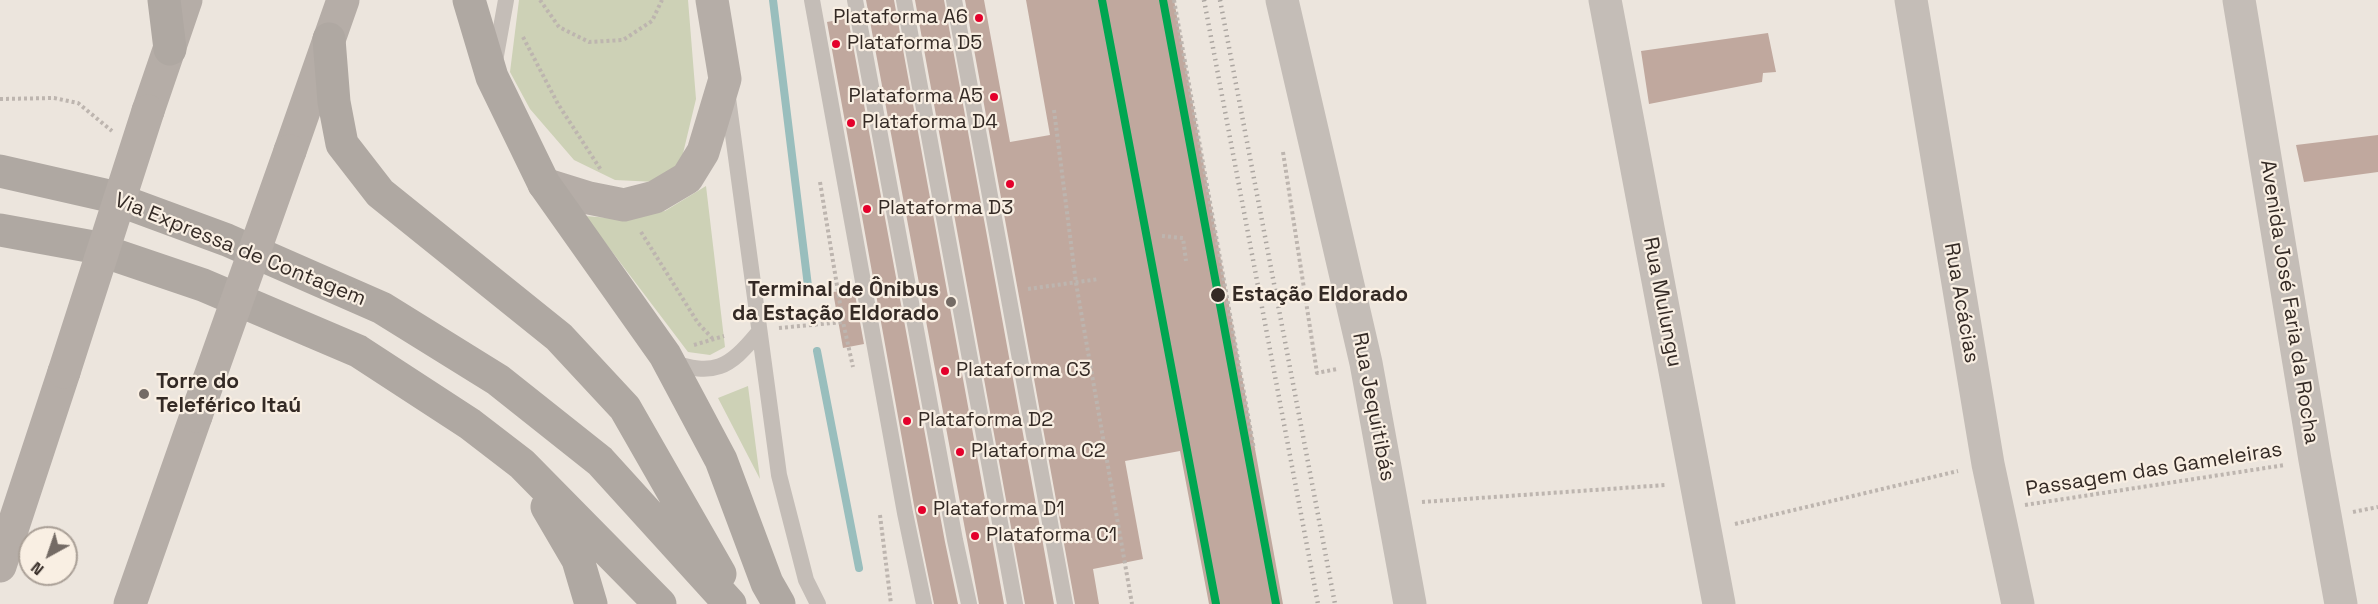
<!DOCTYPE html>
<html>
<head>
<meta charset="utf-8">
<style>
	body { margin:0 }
	#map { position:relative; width:2378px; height:604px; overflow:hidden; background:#ece5dd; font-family:"Space Grotesk",sans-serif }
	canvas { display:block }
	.north { position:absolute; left:18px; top:526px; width:60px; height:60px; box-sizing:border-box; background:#f9efe3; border:2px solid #aaa097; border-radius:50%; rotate:220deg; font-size:16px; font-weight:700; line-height:24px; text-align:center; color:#342a25 }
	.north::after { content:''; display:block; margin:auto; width:21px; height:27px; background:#746b65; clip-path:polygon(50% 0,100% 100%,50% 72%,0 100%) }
</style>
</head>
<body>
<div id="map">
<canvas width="2378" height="604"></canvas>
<div class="north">N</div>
</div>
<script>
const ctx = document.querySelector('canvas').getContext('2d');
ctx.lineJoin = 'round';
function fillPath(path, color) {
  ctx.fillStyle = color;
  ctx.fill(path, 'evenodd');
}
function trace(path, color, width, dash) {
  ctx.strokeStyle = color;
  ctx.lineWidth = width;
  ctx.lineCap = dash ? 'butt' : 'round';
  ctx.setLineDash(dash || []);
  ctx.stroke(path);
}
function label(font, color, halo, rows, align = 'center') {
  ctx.font = font + ' "Space Grotesk",sans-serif';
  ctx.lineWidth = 4.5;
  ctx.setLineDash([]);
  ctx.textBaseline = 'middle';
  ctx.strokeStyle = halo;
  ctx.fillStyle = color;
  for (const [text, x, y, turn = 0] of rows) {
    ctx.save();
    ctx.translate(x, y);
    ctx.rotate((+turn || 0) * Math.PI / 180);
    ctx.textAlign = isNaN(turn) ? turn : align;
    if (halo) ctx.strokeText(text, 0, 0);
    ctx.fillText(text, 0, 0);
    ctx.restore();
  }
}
fillPath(new Path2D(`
	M519,0H688L696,99L680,166L656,182L615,180L574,160L530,109L510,72Z
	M706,186L725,347L710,355L688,352L585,216L610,218L665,211Z
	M748,386L760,479L718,398Z`), '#cdd1b6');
trace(new Path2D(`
	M773,0L808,286
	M817,351L859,568`), '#99bebd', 8);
fillPath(new Path2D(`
	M866,0H894L1004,604H979Z
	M915,0H944L1054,604H1025Z
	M965,0H984L1010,142L1050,135L1026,0H1174L1283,604H1209L1180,451L1125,461L1143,559L1093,569L1099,604H1075Z
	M848,18L945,542L958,604H934L915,511L827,22Z
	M1768,33L1776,72L1763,73L1762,82L1649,104L1641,51Z
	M2378,135V172L2304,182L2296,145Z
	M854,289L864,344L843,348L833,292Z`), '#c0a89e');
trace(new Path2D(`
	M540,0L559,27L589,42L623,40L652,21L662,0
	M1174,0L1254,449
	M523,37L558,104L601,170
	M0,99L54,98L78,103L112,131
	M1054,110L1076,283L1132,604
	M1283,152L1317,373L1337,369
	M820,182L843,322L853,367
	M641,232L698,323L712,338
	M1162,236L1183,238L1186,261
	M1028,289L1099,279
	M779,328L843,322
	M694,345L724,336
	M1422,502L1666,485
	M2025,505L2285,465
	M2353,512L2378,507
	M880,515L891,604
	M1735,524L1958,471`), '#bdb5af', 4, [3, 3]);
trace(new Path2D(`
	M812,0L905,513L924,604
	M855,0L955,540L969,604
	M904,0L1015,604
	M954,0L1065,604
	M495,61L506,0
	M728,98L779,475L806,580L818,604
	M669,362C715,376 728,369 758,333`), '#c4bdb7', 16);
trace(new Path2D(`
	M1282,0L1366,363L1410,604
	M1605,0L1719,604
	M1911,0L1988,464L2018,604`), '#c4bdb7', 33);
trace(new Path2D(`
	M2239,0L2315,460L2341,604`), '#c4bdb7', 33);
trace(new Path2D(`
	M148,111L186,0
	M290,151L343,0
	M544,184L589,198L624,205L655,197L687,178L703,152L725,79L712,0
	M0,566L64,372
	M130,604L196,416`), '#b5ada7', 33);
trace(new Path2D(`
	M164,0L170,49
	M469,0L492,77L544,184L665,355L721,460L767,583L779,604
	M329,39L334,102L342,144L380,193L559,337L625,408L720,574
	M0,171L105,195L227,240L382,308L498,380L600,461L730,604
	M0,230L88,246L203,285L358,351L470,424L522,464L660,604
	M547,507L578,560L591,604`), '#afa8a2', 33);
trace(new Path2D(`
	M1204,0L1318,604
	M1220,0L1335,604`), '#aca6a1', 4.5, [1.5, 4.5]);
trace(new Path2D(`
	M64,372L148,111
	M196,416L290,151`), '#b5ada7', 33);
trace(new Path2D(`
	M1102,0L1216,604
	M1163,0L1276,604`), '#00a651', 8);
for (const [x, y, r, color] of [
	[979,18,5,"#e4002b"],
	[836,44,5,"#e4002b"],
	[994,97,5,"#e4002b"],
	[851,123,5,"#e4002b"],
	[1010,184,5,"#e4002b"],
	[867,209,5,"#e4002b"],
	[1218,295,8,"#342a25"],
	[951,302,6,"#746b65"],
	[945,371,5,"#e4002b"],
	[144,394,6,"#746b65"],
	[907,421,5,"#e4002b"],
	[960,452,5,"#e4002b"],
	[922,510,5,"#e4002b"],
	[975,536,5,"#e4002b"]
]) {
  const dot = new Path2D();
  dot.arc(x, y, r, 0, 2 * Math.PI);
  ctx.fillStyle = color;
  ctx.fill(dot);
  trace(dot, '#f9efe3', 2);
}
label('20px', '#342a25', '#f9efe3', [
	["Plataforma A6",968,18,"right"],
	["Plataforma D5",847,44],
	["Plataforma A5",983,97,"right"],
	["Plataforma D4",862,123],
	["Plataforma D3",878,209],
	["Plataforma C3",956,371],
	["Plataforma D2",918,421],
	["Plataforma C2",971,452],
	["Plataforma D1",933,510],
	["Plataforma C1",986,536]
], 'left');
label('21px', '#342a25', '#f9efe3', [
	["Via Expressa de Contagem",240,250,22],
	["Rua Mulungu",1662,302,79],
	["Avenida José Faria da Rocha",2289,302,81],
	["Rua Acácias",1961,303,80],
	["Rua Jequitibás",1373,407,79],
	["Passagem das Gameleiras",2154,470,-9]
]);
label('bold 21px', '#342a25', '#f9efe3', [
	["Terminal de Ônibus",939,290],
	["da Estação Eldorado",939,314],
	["Torre do",156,382,"left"],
	["Teleférico Itaú",156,406,"left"]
], 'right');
label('bold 21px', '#342a25', '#f9efe3', [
	["Estação Eldorado",1232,295]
], 'left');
</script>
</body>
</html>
